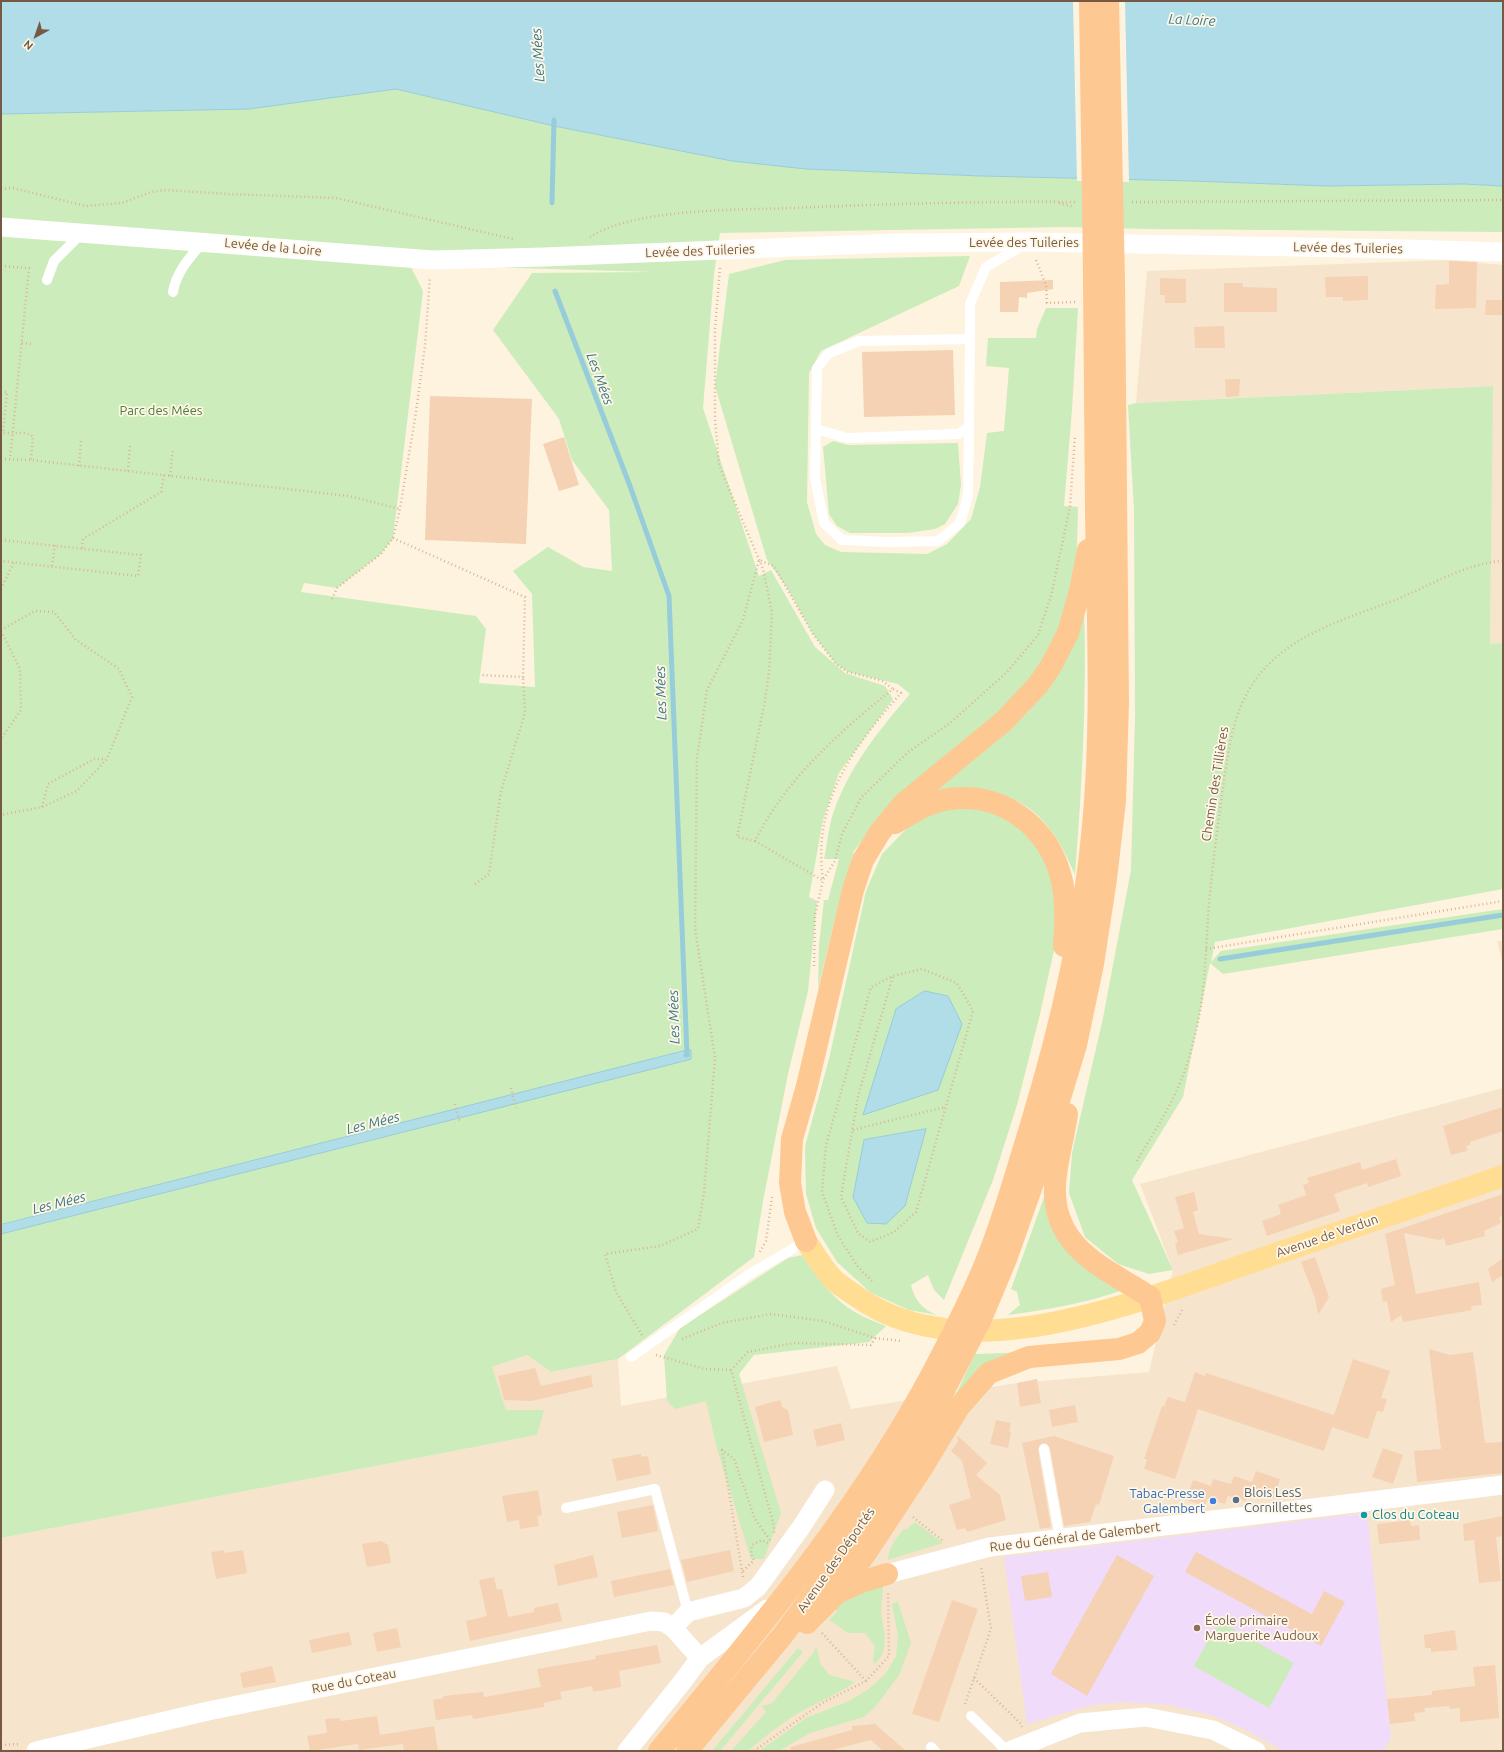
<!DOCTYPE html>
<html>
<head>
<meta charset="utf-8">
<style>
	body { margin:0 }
	#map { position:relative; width:1504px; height:1752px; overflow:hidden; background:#fef3de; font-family:Ubuntu,sans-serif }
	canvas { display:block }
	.frame { position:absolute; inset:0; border:2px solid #755944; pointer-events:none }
	.north { position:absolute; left:16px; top:16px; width:40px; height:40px; -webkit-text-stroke:3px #fff7e6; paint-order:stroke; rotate:220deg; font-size:11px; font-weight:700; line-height:16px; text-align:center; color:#755944 }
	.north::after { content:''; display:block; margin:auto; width:14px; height:18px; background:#755944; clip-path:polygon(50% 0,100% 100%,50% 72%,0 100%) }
</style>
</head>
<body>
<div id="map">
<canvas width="1504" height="1752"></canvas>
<div class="frame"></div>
<div class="north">N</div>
</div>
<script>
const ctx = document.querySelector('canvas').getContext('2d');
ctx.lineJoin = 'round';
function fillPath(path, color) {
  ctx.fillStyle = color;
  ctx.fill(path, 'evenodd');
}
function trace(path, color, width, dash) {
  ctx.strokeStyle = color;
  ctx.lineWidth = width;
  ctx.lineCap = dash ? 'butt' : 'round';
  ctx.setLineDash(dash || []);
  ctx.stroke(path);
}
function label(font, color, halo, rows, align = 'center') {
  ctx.font = font + ' Ubuntu,sans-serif';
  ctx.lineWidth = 3.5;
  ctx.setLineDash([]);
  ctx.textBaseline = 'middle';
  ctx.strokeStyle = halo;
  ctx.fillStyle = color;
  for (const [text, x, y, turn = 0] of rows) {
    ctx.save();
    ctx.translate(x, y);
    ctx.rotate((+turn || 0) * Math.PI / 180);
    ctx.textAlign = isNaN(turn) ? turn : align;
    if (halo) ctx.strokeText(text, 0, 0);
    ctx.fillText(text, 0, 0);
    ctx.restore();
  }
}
fillPath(new Path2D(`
	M1449,260L1503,265V643L1490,645L1492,386L1136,403L1147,271Z
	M1497,941H1503V965Z
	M1503,1088V1751H1V1538L537,1435L506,1410L491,1367L527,1355L551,1372L618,1359L621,1406L837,1366L851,1409L1017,1383L1149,1372L1173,1270L1140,1184Z`), '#f6e5cc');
fillPath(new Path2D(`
	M1367,1513L1391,1738L1384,1751H1284L1246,1730L1214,1716L1169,1705L1122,1702L1088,1706L1027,1724L1004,1557Z`), '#f0dbfa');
fillPath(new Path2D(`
	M396,89L554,126L732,161L806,169L981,176L1192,181L1327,186L1464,184L1503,186V232L1150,229L1066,227L720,233L714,274L703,408L759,576L771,570L815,647L845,673L885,686L893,699L839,773L823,820L809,897L817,901L808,991L788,1074L763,1201L754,1257L618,1359L551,1372L527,1355L492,1367L506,1410H544L537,1435L1,1538V1234L473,1114L535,1090L1,1225V114L249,109ZM410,265L655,272L532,273L493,330L559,419L572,460L609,510L612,571L583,567L548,547L513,571L532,594L535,687L479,683L486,629L476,616L301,592L304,583L337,588L381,554L393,538L423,291Z
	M970,256L959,286L821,351L809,373L807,502L816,534L825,545L841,552L927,554L947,544L971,519L980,487L987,433L1004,431L1009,368L986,366L988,338H1036L1037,329L1046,308H1078L1072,410L1064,506L1078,507L1076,580L1060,636L1031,686L890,804L854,851L833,927L818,989L819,945L824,900H828L839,859H824C827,846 828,831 832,817C846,771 879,730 910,694L898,684L848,672L836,664L813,634L786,586L767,560L715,386L729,274L785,260Z
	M1493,386L1490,644L1503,643V889L1215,942L1211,962L1221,951L1503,909V929L1223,974L1210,963L1183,1097L1132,1180L1173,1270L1149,1274L1118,1264L1085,1237L1069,1193L1072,1153L1103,1018L1131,870L1135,717L1134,511L1128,405L1136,403Z
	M833,441L848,445L958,443L961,485L958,504L945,524L935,529L907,533H850L837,526L829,514L823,447Z
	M1084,607C1087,696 1082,785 1075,875C1058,834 1036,800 989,792C983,791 976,789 970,789C957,790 944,792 930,794L993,744L1027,713L1058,673Z
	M966,807L988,811L1014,821L1053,865L1057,904L1056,941L1040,1014L1017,1105L993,1180L944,1300L934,1290L928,1275L911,1285C915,1301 922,1309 937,1315L909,1310L871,1293L837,1262L816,1228L806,1194L805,1146L829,1059L866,891L882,854L913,822L941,810Z
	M1047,1189L1053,1218L1123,1290C1086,1303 1047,1310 1008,1315L1020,1305L1017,1292L1011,1289Z
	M802,1255C816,1275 833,1300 855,1312C865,1318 876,1322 886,1326L869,1342L754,1355L739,1374L781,1513L764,1559H751L717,1449L706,1401L675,1409L667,1401L664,1355L680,1328L788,1258Z
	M1029,1352L953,1400L975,1354Z
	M915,1522L943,1543L888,1560C889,1546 896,1539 904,1529L906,1530Z
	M882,1586L883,1587C883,1595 881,1603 881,1610C882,1629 892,1648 875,1664L873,1661L875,1646L865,1633H848L829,1620L837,1612L833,1605L861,1590Z
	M898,1602L911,1643L899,1675L877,1705L864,1717L810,1733L779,1751H759L806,1718L849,1701L869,1689L886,1673L896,1656L898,1636L892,1604Z
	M1219,1621L1294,1663L1269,1708L1194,1666Z
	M816,1645L820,1663L829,1675L855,1682C840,1693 823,1700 806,1709C785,1720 767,1735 748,1751H731L766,1712L762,1706L772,1703L814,1652Z
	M798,1648L803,1652L720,1751H712Z`), '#ccecbc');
const water = new Path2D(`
	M1,1H1503V186L1464,184L1327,186L1192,181L981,176L806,169L732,161L554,126L396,89L249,109L1,114Z
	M925,991L948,996L962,1024L938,1090L863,1115L896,1009Z
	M687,1050H691V1059L688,1060L1,1234V1225Z
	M926,1129L905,1206L886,1224L867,1223L853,1197L864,1140Z`);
fillPath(water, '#b1dde8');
trace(water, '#97ccdb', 1);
fillPath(new Path2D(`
	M1073,1H1125L1129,182L1077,181Z`), '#fef3de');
trace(new Path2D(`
	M552,203L554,120
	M555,291L630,486L669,596L687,1055H686
	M1220,959L1503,915`), '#97ccdb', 5);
fillPath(new Path2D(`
	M1449,261L1477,262L1476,308L1435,309L1436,285L1449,284Z
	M1368,276V300L1343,301V297H1326L1325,277Z
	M1160,278L1186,279V303H1165V295H1160Z
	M1053,280V289L1027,293V298L1019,297L1018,312H1000V282Z
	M1224,283H1243V287L1277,288V312H1224Z
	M1486,300H1503V315H1485Z
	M1224,326L1225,348H1195L1194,327Z
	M953,350L955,415L864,417L862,352Z
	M1225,379H1240L1239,396L1226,397Z
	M430,396L532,399L526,544L425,540Z
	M564,437L579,485L559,491L543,444Z
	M1503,1107V1131L1470,1142V1145L1466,1146L1467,1151L1451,1155L1443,1126Z
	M1396,1159L1401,1176L1368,1187L1367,1183L1334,1194L1340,1211L1267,1236L1262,1221L1281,1214L1278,1205L1306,1195L1303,1185L1309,1183L1307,1178L1360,1162L1362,1170Z
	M1194,1192L1198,1210L1193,1212L1199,1234L1234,1239L1178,1255L1175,1244L1178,1242L1174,1231L1184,1228L1175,1197Z
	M1503,1194V1216L1499,1217L1501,1223L1484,1231L1485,1236L1446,1246L1444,1238L1439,1240L1404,1233L1416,1294L1479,1282L1482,1305L1471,1306L1472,1310L1403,1322L1401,1315L1391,1322L1387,1301L1383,1302L1381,1289L1395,1285L1385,1234Z
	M1315,1257L1329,1297L1318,1315L1315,1298L1301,1262Z
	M1503,1258V1275L1492,1282L1488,1269Z
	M1429,1349L1450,1355L1473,1352L1485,1443L1503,1442V1473L1417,1482L1414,1451L1441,1449Z
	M1353,1359L1390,1371L1381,1398L1387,1399L1383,1412L1377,1411L1368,1439L1332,1427L1324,1451L1198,1409L1175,1479L1144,1469L1147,1459H1144L1162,1406L1164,1407L1168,1397L1185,1402L1195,1372L1205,1376L1206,1373L1334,1415Z
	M535,1368L541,1386L591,1375L593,1387L531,1401L504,1400L498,1376Z
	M1037,1379L1041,1403L1020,1407L1017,1383Z
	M780,1400L782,1407L788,1410L793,1435L764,1442L755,1407Z
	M1075,1405L1078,1422L1052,1427L1049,1410Z
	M996,1420L1011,1423L1009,1431L1011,1432L1008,1448L990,1444Z
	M841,1423L845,1440L817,1447L813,1430Z
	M957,1435L987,1463L976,1475L1000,1495L1006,1520L967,1532L965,1528L957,1530L949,1505L971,1498L962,1461L951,1451L958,1442Z
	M1054,1436L1114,1456L1099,1505L1096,1504L1090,1522L1064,1526L1050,1448L1046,1443L1040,1444L1038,1450L1051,1527L1040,1529L1022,1443Z
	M1383,1448L1403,1455L1393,1484L1372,1477Z
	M641,1454V1457L648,1456L651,1474L617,1481L612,1459Z
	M1256,1471L1280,1479L1274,1498L1250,1490L1246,1501L1228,1496L1225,1504L1207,1499L1205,1506L1186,1500L1193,1480L1211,1486L1213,1479L1231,1484L1234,1476L1252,1482Z
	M538,1490L542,1515L537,1516L539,1526L520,1529L519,1520L507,1522L502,1496Z
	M653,1505L658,1531L622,1538L617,1512Z
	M1503,1516V1536L1496,1537L1501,1581L1479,1583L1474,1540L1464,1541L1463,1524Z
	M1410,1520L1411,1526L1419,1525L1420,1540L1379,1544L1377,1524Z
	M381,1541L388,1545L391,1563L367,1567L362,1544Z
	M224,1550L225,1553L243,1550L247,1573L216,1579L211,1552Z
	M730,1550L734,1571L687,1582L681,1560Z
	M1196,1552L1312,1614L1324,1591L1345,1602L1321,1646L1185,1572Z
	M593,1555L598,1577L558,1586L554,1565Z
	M1117,1555L1154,1576L1087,1696L1051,1674Z
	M670,1569L674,1585L614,1597L611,1581Z
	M1048,1572L1052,1597L1025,1601L1021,1576Z
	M494,1577L497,1590L502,1589L508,1617L534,1612V1608L558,1603L562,1621L470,1641L466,1621L487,1616L479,1580Z
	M952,1600L978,1609L939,1722L912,1714Z
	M397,1628L401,1647L377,1652L373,1633Z
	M1455,1630L1457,1650L1431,1652V1648H1425L1424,1635Z
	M349,1632L352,1645L312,1653L309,1640Z
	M657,1645L661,1663L619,1671L621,1687L593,1692L592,1686L560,1692L562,1699L544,1703V1707L473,1719L472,1715L436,1720L433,1700L444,1698L443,1696L483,1692L484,1697L541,1687L537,1669L596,1659L595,1656Z
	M1495,1665L1499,1718L1460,1722V1708L1450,1709L1449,1706L1424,1708L1425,1712L1414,1713L1415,1721L1390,1724L1387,1699L1432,1695V1691L1475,1686L1473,1667Z
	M272,1666L276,1682L243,1688L240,1673Z
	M377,1716L380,1735L434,1726L438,1751H404L403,1744L359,1750L358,1744L310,1751L307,1736L327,1733L325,1719L340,1718L341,1721Z
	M875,1724L906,1751H883L871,1740L828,1751H791V1747L852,1730V1726Z`), '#f5d2b3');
trace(new Path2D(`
	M1,189L13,188L86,206L122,203L151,192L166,190L230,194L336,198L513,239
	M1132,202L1503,200
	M1059,203L1074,207
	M590,237C635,208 738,210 792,208C886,204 980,201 1075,202
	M1036,260L1046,285L1047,303L1077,302
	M1,266L29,268L10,459
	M720,268L715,329V419L719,465L763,569L772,612L769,673L764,706L737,837L755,841C785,780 840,731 893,689L901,693C853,747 812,803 823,879
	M22,343L33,344
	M1,392H7L3,433H25L33,436L31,460
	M1,459L31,460L349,496L400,509
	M79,466L81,441
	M128,471L130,445
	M170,476L173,449
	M393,538L525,597L523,677L480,675
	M1,540L141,555L138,576L1,561
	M82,548L83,539L161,492L164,475
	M52,566L55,545
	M1,589L14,562
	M332,599L337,588L381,554L393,538L400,509L416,412L425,346L430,277
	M1,630L35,611L54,612L76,640L119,669L132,697L107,759L77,791L42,807L1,815
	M1,631L20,669L21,710L1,739
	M42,807L48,784L94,759H106
	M755,841L822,880
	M475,884L489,874L501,791L525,713L523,677
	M1206,949L1503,901
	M814,966L815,915L823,880L835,861L842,834L861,798L908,752L949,724L1006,673L1038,635L1051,596L1070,507L1075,435
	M511,1088L516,1108
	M455,1104L460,1123
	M853,1130L945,1107
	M1137,1161C1151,1136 1168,1112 1179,1085C1190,1060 1196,1033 1201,1006C1206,972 1206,938 1209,904C1212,868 1217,831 1222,795C1228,755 1231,713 1256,679C1287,636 1342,620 1390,602C1426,588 1465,563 1503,561
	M760,1252L766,1241L772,1197
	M872,1281L858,1267L838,1236L822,1192L826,1145L871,987L893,976L922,969L957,983L973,1011L916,1212L894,1232L870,1242L858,1233L841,1197L858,1096L893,976
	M1174,1325L1183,1308
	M642,1335L616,1292L605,1254L660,1246L698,1229L704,1192L715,1058L695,928L697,758L707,690L743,620L759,560L774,566L813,634L836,664L848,672L883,681L893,689
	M875,1338L902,1341
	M682,1339L722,1323L771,1314L823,1321L875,1338L871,1345L794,1343L748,1352L731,1370L774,1526V1535
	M656,1355L705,1369L731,1370
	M913,1517L943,1541
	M743,1571L754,1560L751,1554L752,1545L762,1540L768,1543
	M743,1577L722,1450L734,1459L755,1519L770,1540
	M822,1633L866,1681
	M974,1678L1021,1724L1022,1727
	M965,1704L991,1629L981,1566
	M1,1745L20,1744
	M754,1751L822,1703L866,1681L889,1656L888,1593`), '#dab597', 2.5, [1, 3]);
trace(new Path2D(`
	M47,280L54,261L82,233
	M173,292C176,272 191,256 203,242
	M970,339L859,341L829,353L817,368L815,478L824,523L842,540L888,542L938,541L960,523L968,496L969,428L970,339V304L986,267L1024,245
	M816,429L847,438L958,434L969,428
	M631,1357L748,1275L806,1241
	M1044,1449L1060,1539
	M566,1508L655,1489L688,1612
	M971,1716L1000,1744L1004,1751
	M931,1747L935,1751`), '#fff', 10);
trace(new Path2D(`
	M1,227L433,260L544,257L895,243L1029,242L1405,249L1503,252
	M887,1574L990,1547L1503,1485
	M673,1628L688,1612L744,1598L758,1587L802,1526L825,1490
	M36,1751L208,1711L651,1621L664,1622L673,1628L700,1658
	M627,1751L683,1681L700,1658L767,1609
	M1009,1751L1080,1723L1146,1717L1213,1730L1256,1751`), '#fff', 19);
trace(new Path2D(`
	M806,1241C814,1253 822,1267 832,1278C838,1285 848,1290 856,1296C965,1375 1140,1300 1252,1262C1336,1233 1419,1205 1503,1176`), '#ffde94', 22);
trace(new Path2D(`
	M895,823C912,813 930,801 950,799C1003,792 1048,827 1061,877C1067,900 1066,923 1064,946
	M806,1241L795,1212L790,1183L792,1139L807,1086L853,890L863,860L880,832L903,804L1004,721L1038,685L1051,666L1068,633L1080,591L1088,550
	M837,1593L861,1582L887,1574
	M807,1623L836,1594L868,1550L922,1468L959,1407L989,1373L1029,1357L1119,1349L1138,1343L1150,1333L1155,1321L1150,1297C1107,1269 1052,1249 1055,1186C1056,1161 1064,1138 1067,1114
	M659,1751C758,1630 860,1510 933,1372C952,1336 971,1299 986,1262C1004,1218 1016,1173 1030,1128C1060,1030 1084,929 1093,826C1103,720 1097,614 1096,507C1095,338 1093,170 1090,1
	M687,1751L783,1635L815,1592L887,1488L939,1400L981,1319L1006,1259L1041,1160L1076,1045L1093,964L1106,879L1115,801L1118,702L1114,281L1108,1`), '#fec892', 22);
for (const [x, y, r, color] of [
	[1236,1500,4,"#5c6f8a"],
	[1213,1501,4,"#3f7fe0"],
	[1364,1515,4,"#0f9aa8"],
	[1197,1628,4,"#8d6e63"]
]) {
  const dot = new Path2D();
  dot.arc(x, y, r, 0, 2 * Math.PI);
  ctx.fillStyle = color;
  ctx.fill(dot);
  trace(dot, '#fff7e6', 1.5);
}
label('13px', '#755944', '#fff7e6', [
	["Levée des Tuileries",1024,243],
	["Levée de la Loire",273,247,5],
	["Levée des Tuileries",1348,248,1],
	["Levée des Tuileries",700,251,-2],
	["Chemin des Tillières",1215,784,-81],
	["Avenue de Verdun",1327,1236,-19],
	["Rue du Général de Galembert",1075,1537,-7],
	["Avenue des Déportés",836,1560,-55],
	["Rue du Coteau",354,1681,-11]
]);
label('13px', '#4b7c3b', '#fff7e6', [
	["Parc des Mées",161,411]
]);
label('13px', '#4e5e75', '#fff7e6', [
	["Blois LesS",1244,1493],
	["Cornillettes",1244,1508]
], 'left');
label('13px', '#366cbe', '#fff7e6', [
	["Tabac-Presse",1205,1494],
	["Galembert",1205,1509]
], 'right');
label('13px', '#0d838f', '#fff7e6', [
	["Clos du Coteau",1372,1515]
], 'left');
label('13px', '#785e54', '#fff7e6', [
	["École primaire",1205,1621],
	["Marguerite Audoux",1205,1636]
], 'left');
label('italic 14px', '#3c7a8b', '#fff7e6', [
	["La Loire",1192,20,3],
	["Les Mées",538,55,-94],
	["Les Mées",600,379,70],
	["Les Mées",661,693,-92],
	["Les Mées",674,1017,-92],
	["Les Mées",373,1123,-14],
	["Les Mées",59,1203,-14]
]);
</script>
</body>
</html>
